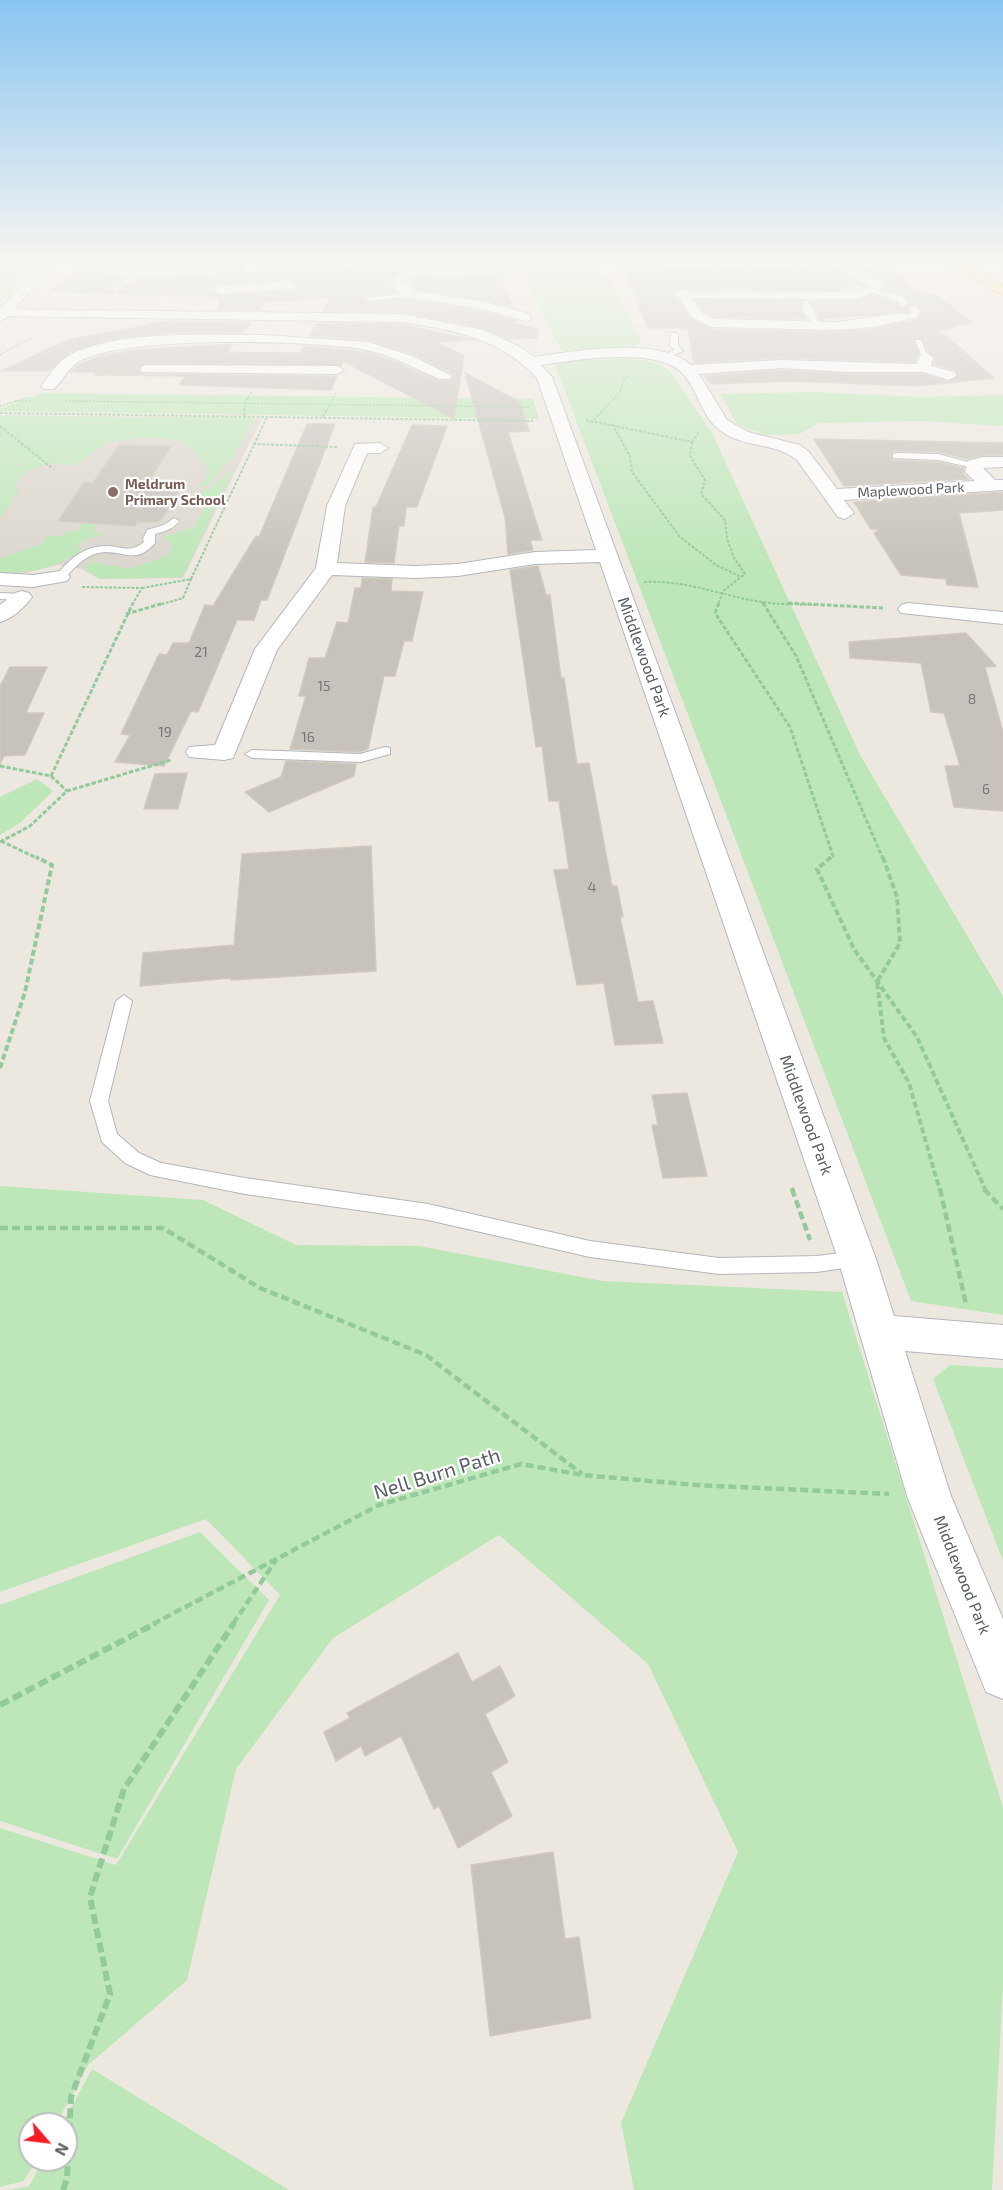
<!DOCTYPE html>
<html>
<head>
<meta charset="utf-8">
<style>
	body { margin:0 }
	#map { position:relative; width:1003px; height:2190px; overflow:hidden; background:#ede8df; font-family:"Exo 2",sans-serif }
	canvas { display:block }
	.north { position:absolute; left:18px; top:2112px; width:60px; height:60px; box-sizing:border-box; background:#fff; border:2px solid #bcbec0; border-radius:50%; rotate:118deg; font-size:16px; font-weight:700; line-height:24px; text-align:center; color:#585d61 }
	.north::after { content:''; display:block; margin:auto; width:21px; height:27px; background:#f51d24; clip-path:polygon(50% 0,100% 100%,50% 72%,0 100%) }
</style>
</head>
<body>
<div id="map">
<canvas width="1003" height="2190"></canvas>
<div class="north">N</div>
</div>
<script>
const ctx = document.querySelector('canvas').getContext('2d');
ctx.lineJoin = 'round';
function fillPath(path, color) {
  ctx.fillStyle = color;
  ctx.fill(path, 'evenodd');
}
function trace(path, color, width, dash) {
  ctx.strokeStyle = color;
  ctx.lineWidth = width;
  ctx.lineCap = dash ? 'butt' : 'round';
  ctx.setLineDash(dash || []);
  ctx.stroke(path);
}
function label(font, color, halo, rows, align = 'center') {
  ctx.font = font + ' "Exo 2",sans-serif';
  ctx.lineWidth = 4.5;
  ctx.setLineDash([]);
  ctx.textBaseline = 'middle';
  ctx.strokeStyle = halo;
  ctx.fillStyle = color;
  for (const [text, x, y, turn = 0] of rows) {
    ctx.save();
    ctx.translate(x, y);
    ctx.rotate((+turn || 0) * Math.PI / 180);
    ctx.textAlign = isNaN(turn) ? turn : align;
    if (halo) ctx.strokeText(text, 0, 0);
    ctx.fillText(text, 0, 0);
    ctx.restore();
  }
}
fillPath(new Path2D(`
	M0,415L262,418L183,578L99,579L82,569L58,565L17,575L0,574Z`), '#dcd7ce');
fillPath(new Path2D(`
	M2,261H40L0,303V263Z
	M256,261H346L348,269L258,265Z
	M591,268L608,277L642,343L630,348L563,354L521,270Z
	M630,358L657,363L671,372L712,433L860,755L1003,996V1315L911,1301L555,365L571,361Z
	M814,392L919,397L1003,395V426L922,421L819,423L800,434L766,435L738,425L720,394Z
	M43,393L533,399L539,419L0,411V409Z
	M0,416L255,418L233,457L206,486H201L208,472L196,452L182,441L148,437L109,442L74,465L48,464L26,471L14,487L19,491L0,518Z
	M228,472H232L182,577L100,579L84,568L91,562L129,569L166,556L173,546L163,537L194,527L205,505L180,503L209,489Z
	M83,523H97L92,533L106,534L88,538L77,544L81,551C57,567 29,574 0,573V558L41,544L48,536H63L67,531H77Z
	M37,779L53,791L20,823L0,835V797Z
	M0,1186L203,1200L296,1245L419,1246L603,1281L842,1292L1003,1807V1986L992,2190H634L621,2123L738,1852L648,1664L499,1535L333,1638L236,1769L187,1980L88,2065L56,2124H30V2160H36L24,2181L0,2187V1828L116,1865L280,1595L206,1519L0,1592Z
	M950,1365L1003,1368V1561L933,1379Z
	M200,1532L269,1600L117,1859L0,1821V1605Z
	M92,2069L289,2190H9L29,2186L43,2160H66V2124H62Z`), '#bee7b9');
const building = new Path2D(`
	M89,261H239L246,273L302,271L304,273L362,269L361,261H487L488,263L409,267L389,281L395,292L363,297L361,300L367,303L407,299L485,312L517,321L512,323L538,329L537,338L509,339L484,328L400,312L323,311L330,298L265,302L259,310L219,309V297L50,292ZM109,266L211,267L219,274L211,279L135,278L118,293H113L111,289L123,278L103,276L101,272ZM291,279L298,284L295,290L220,296L212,291L220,284Z
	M621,261H653L661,267L732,272L837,269L864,285L837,290L676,289L674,295L691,319L712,329L838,332L873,329L916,320L922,312L916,304L911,305L903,294L884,289L881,279L864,269H889L922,293L935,294L973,322L934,332L948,337L994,378L917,386L790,381L711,384L705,376L781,370L847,374H923L948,382L959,375L955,370L934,364L935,356L928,352L921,338L913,339L919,354L915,362L781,358L694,363L688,328H648Z
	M500,276L512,304L509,306L417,289L408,282L413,279Z
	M872,295L895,302L900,308L908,306V312L820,319L811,301H857Z
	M695,300L800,301L801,311L806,319L715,317L704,311Z
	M168,321L250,322L242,333H164L112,339L69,353L49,371H1L68,340Z
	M317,323L400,324L475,340L435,342L464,355L454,419L343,361L341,366L147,363L138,368L142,374L337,376L331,390L179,385L185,376L95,375L98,372H71L79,364L101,356L135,350L233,344L227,352L301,353L304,346L367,352L394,361L438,381H449L454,378L453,374L413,354L369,340L310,336Z
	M465,373L520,402L529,431L508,432L542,540H530L533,550L508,554L505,517Z
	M307,424H335L267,600H261L254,620H237L204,698L198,712L191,711L164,766L115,762L130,735L121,734L159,654L167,655L173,643H189L205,605L213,606L256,536L259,537Z
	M412,425L447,426L417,507H406L404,526H399L394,563L365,562L373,507H376Z
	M814,439L1003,443V455H983L967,459L938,452L895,451L891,454L893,460L938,462L964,468L963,474L969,479L844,486Z
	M119,445L171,446L149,481H158L156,485L181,486L164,516L158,522H137L135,526L58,521L84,482L93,483Z
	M1003,492V510L959,513L978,587L947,585L946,579L901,575L874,533L880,529H871L854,502Z
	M538,566L546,595H550L561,678H564L577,764L589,763L612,886H617L623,917H620L638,1002L653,1001L663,1043L615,1045L604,983L577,985L554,870L569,869L559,801H549L542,746L536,747L510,570Z
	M362,578L392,579L391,591L423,592L412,641H404L395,676H384L368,749L360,752L290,749L306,696H299L309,658H325L337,622L348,623L355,588H361Z
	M966,633L996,666L985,667L1003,732V811L954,807L945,766H960L944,713L931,712L921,663L850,658L849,642Z
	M10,667H47L26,713H44L25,755L4,756L0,764V686Z
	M286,761L356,764L354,776L269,812L245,792L281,777Z
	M187,773L178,809H144L155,774Z
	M371,846L376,971L231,980V978L140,986L143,953L234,945L242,854Z
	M687,1093L707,1176L663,1178L652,1125H658L652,1095Z
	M458,1653L472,1682L500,1666L515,1696L485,1714L508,1762L491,1772L512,1816L458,1848L439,1806L434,1809L401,1736L365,1756L361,1746L336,1761L324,1732L350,1718L347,1713Z
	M553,1852L565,1939L579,1937L591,2018L490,2036L471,1865Z`);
fillPath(building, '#c7c3bc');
trace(building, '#d1c9bd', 1.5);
const service = new Path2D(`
	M504,268H508L518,276L519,284H515Z
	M132,272L137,273L117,291H113Z
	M873,289L902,296L909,304L902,306L896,300L871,292Z
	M413,292L416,296L367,301L363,299Z
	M802,301H808L822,328H816L803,311Z
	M914,306L920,312L916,318L897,319V315L911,314L910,308Z
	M671,332L678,334V345L683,351L661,360V356L674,350L670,345Z
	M915,340H921L929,359H923Z
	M896,453L938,454L979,465L974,468L938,460L893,458V454Z
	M174,518L179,521C172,530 165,531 155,534V543C134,567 121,548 98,553C84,556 73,569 64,579L55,577C67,561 84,546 105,546C121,546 130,554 144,542L143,539L147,530L164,525Z
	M0,593L22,594L28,597L22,600L0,599Z
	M385,747L390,748V754L361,762L252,758L245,754L252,750L360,754Z
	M124,995L132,1001L108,1101L117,1134L139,1153L161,1163L245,1178L428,1204L590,1241L719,1258L817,1256L857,1251L864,1253L867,1259L864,1265L817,1272L719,1274L590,1257L428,1220L245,1194L150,1175L125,1163L102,1142L90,1101L116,1001Z`);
const minor = new Path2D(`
	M543,261H575L569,265L506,273L412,277L404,282L416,291L486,302L530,314V320L525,321L485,310L408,297L398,292L391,281L409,269L506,265Z
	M655,261H844L880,281L882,288L857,299L691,298L702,313L714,319L838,322L900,313L907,317L905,320L873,327L838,330L712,327L693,318L676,294L677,291L837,292L855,291L869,286L834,265L732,270L661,265Z
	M109,268L211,269L217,273L211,277L105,275L103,272Z
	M290,281L296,285L295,288L220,294L214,290L220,286Z
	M0,309L400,314L484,330L520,347L534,357C575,351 658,336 691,365L781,360L917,364L921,354L926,353L933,357L931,366L954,372L957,375L949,380L923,372H847L781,368L699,374L727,420L748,432L800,445L809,452L837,489L975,481L965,472L968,461L983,457H1003V467L983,468L995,480H1003V490L844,500L854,513L845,519L838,517L797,460C775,442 743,448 721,431C701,417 699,391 683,374C659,346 575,360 541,365L552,377L876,1259L894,1316L1003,1325V1359L905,1351L951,1496L1003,1619V1699L986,1692L907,1496L838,1259L600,562L535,564L458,576L415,578L332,575L277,650L233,758L224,760L189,757L186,752L189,747L215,745L255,649L316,568L327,506L355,444L380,443L388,448L380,453H367L345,506L337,563L415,566L458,564L535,552L596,550L537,378C500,338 452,329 400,322L3,316L0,315Z
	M263,335L368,342L412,356L452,376L449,379H439C416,369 392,355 367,350C314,340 122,335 78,362C69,368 62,381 54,389H44L41,386C49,376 58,361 70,355C117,330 209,335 263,335Z
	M147,365L337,366L344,370L337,374L142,372L140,369L142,366Z
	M60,571L67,573L70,577L67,581L33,587L0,585V573L33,575Z
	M22,591L29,593L32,597C25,607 12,619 0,622V605L15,593Z
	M908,603L1003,612V624L901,613L898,609L901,605Z`);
const tertiary = new Path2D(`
	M45,261H57L5,319L0,320V308Z`);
const motorway = new Path2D(`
	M947,261H961L1003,286V296Z`);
trace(service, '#b2b7bb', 2);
trace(minor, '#b2b7bb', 2);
trace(tertiary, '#b2b7bb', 2);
trace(motorway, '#eb8700', 2);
trace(new Path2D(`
	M254,261L266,263
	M0,355L36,335
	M15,401H31
	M65,401L529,407
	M0,406L30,397
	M244,410L245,403L252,391
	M327,410L337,391
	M603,410L619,393L624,380L630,375`), '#93ca9c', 1.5, [2, 1.5]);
trace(new Path2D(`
	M0,413L533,421
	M244,416L245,409
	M323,417L327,409
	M586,420L692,442L699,432
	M594,420L604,409
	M612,424L630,456L632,472L680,537L716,565L741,577
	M0,426L52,468
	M692,442L690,456L705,480L701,494L725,520L727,539L734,558L745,574L723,591L718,605
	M253,444L337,447
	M191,579L267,417
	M644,582C690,580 720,596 762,602C781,605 800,604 818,605
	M82,587L142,588L132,605
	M142,588L191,579L183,598L159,605
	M762,602L764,605`), '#93ca9c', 2, [3, 1.5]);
trace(new Path2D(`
	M719,603L715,613L790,727L833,856L829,859
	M763,603L796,656L883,859
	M788,603L883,608
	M126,614L164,603
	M0,766L51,776L67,791
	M51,776L133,603
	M1,841L39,859
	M0,842L30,826L67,791L171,760`), '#93ca9c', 3, [4.5, 2]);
trace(new Path2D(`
	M831,857L817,869L854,949L917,1037L986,1191
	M883,857L897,897L900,943L877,982L884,1038L909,1083L940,1191
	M0,1068L25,992L52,865L36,857
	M792,1188L793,1191`), '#93ca9c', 4, [6, 3]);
trace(new Path2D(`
	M792,1189L810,1240
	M940,1189L966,1304
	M984,1189L1003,1209
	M0,1228H163L260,1288L426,1355L582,1474
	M153,1624L379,1505L521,1464L583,1475L696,1485L889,1494
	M233,1624L276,1560`), '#93ca9c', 4.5, [8, 4]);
trace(new Path2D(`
	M0,1705L156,1623
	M63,2190L67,2179L71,2097L110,1994L90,1897L124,1789L234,1623`), '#93ca9c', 6, [10, 4.5]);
fillPath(service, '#fff');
fillPath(minor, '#fff');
fillPath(tertiary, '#fff');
fillPath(motorway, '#ffd283');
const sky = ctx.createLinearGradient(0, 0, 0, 567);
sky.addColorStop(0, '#89c5f1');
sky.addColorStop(0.46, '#f7f5f1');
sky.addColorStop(1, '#f7f5f100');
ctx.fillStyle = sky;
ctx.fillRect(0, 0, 1003, 567);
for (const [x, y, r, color] of [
	[113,492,6,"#8d6e63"]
]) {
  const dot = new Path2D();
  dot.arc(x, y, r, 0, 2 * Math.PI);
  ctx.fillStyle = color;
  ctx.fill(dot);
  trace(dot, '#fff', 2);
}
label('bold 14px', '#785e54', '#fff', [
	["Meldrum",125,484],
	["Primary School",125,500]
], 'left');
label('14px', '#585d61', '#fff', [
	["Maplewood Park",911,490,-3]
]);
label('14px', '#747678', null, [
	["21",201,652],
	["15",324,686],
	["8",972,699],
	["19",165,732],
	["16",308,737],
	["6",986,789],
	["4",592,887]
]);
label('16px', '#585d61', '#fff', [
	["Middlewood Park",644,657,70],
	["Middlewood Park",806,1115,70],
	["Middlewood Park",962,1575,68]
]);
label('20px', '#585d61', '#fff', [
	["Nell Burn Path",437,1474,-17]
]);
</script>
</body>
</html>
